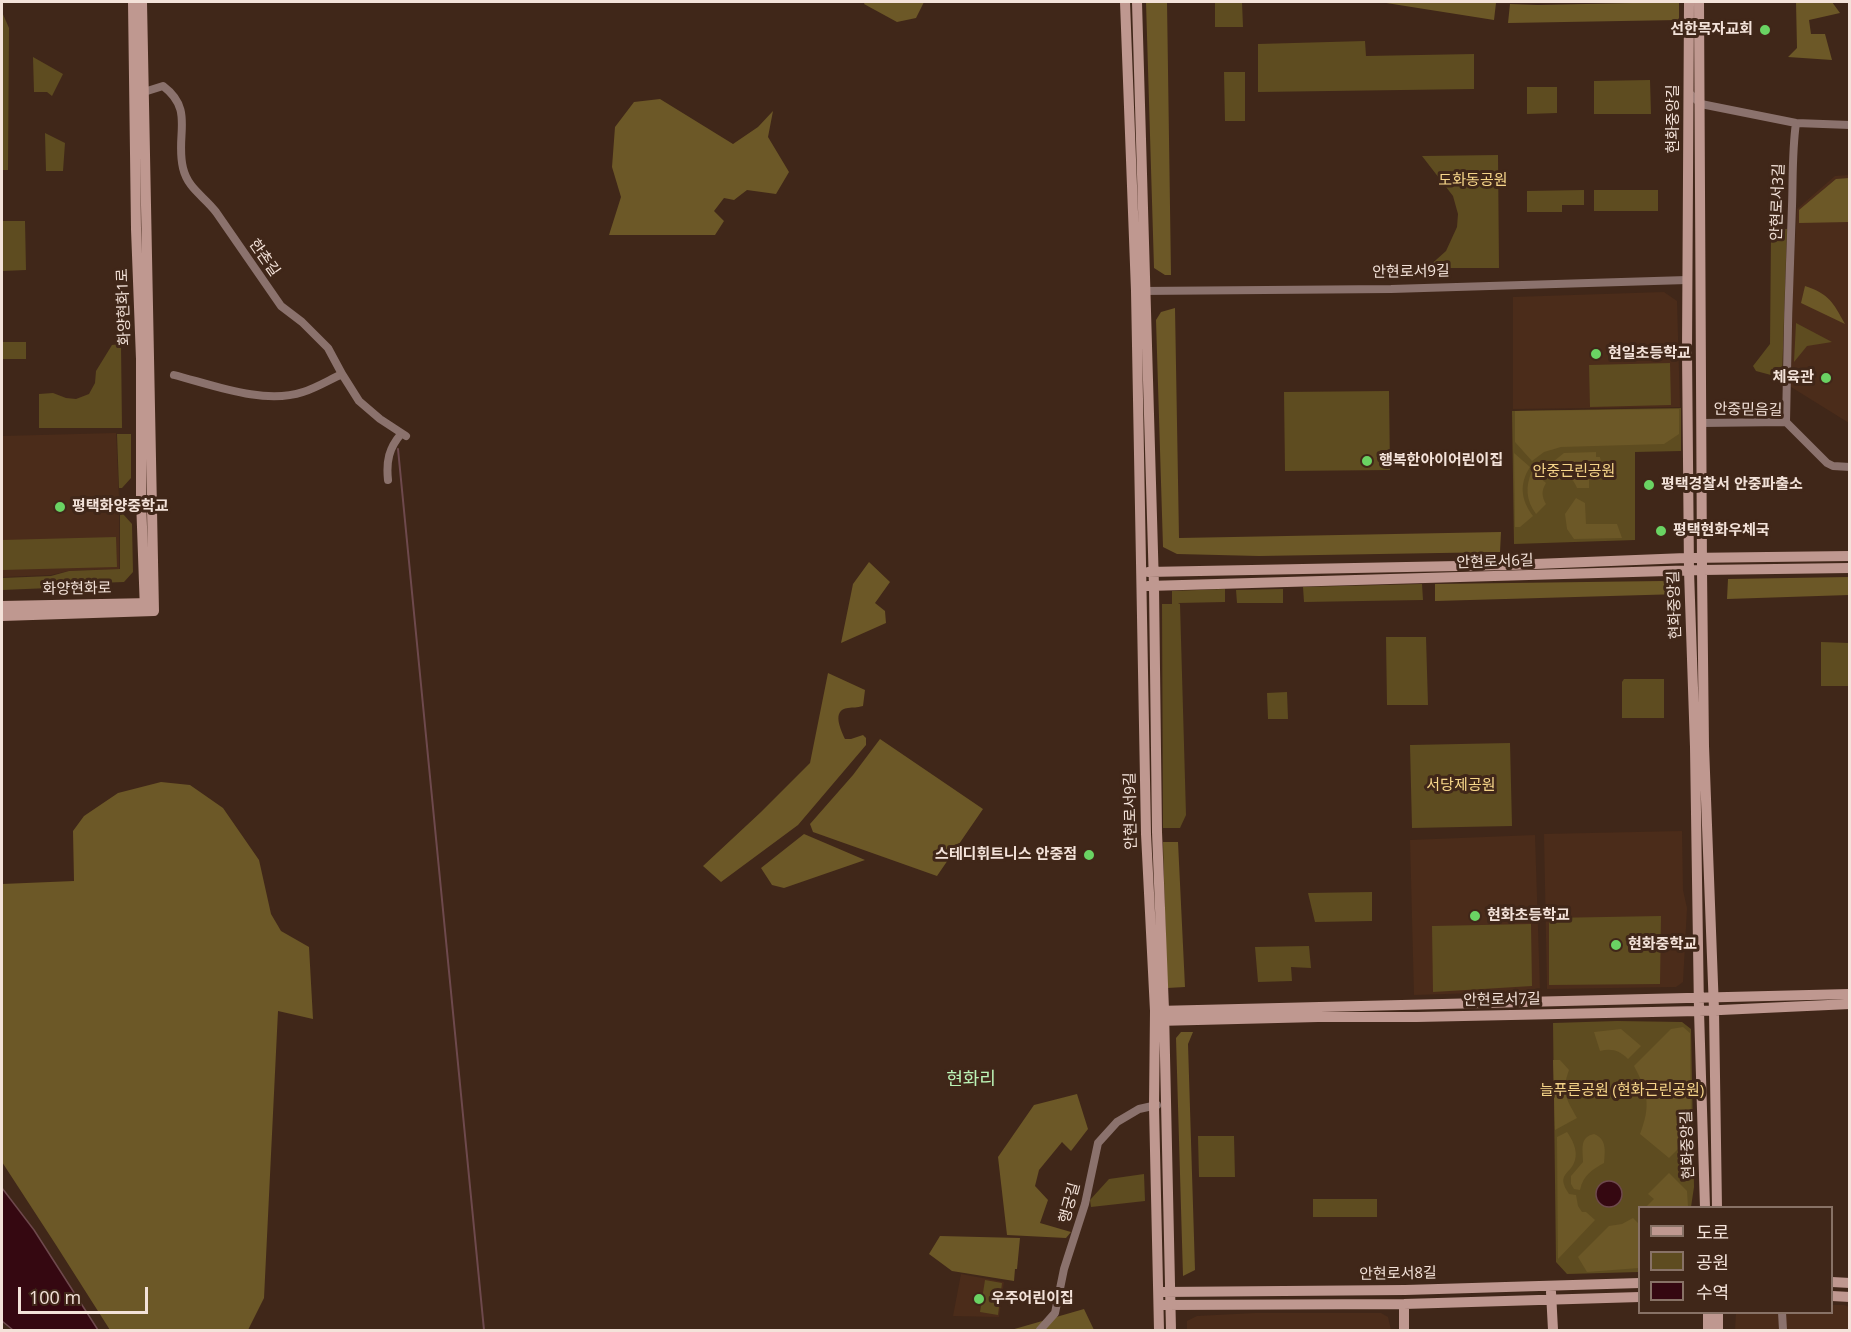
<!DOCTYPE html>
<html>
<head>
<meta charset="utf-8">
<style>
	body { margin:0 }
	#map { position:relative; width:1851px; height:1332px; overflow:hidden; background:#402719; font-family:"Open Sans","Noto Sans KR",sans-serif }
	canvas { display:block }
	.frame { position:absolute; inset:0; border:3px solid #f3e2d9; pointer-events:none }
	.legend { position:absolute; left:1638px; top:1206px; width:195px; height:108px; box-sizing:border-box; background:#402719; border:2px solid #887266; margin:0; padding:8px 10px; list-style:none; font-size:18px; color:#f3e2d9 }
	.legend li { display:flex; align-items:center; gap:12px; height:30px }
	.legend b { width:30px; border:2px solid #887266 }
	.scale { position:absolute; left:18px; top:1287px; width:130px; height:27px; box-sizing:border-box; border:3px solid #f3e2d9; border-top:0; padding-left:8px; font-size:18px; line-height:21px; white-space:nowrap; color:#f3e2d9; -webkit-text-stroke:4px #402719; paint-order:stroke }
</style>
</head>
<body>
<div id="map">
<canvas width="1851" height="1332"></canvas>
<div class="frame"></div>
<ul class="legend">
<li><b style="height:8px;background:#bf9890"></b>도로</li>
<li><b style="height:16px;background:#5e4c20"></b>공원</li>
<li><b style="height:16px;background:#350811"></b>수역</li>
</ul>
<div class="scale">100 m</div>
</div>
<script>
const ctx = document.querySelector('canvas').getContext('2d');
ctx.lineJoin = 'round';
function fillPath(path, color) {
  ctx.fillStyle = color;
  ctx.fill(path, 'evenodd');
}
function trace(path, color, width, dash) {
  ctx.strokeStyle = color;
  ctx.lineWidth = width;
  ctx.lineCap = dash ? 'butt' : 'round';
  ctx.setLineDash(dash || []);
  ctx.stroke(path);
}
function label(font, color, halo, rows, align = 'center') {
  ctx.font = font + ' "Open Sans","Noto Sans KR",sans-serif';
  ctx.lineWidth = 6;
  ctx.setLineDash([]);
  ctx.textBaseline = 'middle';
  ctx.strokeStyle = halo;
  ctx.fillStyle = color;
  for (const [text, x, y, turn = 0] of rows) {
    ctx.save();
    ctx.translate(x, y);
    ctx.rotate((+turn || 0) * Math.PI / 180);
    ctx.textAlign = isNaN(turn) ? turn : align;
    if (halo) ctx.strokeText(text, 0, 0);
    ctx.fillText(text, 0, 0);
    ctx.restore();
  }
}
fillPath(new Path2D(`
	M1849,175V423L1791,387L1793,280L1797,209L1835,176Z
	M1664,292L1677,301L1680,407L1513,409V297Z
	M116,433L119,499V569L69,571L51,575L2,577V436Z
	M1682,831L1683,890L1687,908L1683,982L1676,987L1547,989L1544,834Z
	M1535,835L1540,991L1414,995L1410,840Z
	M961,1274L1004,1282L999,1317L953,1316Z
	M1832,1305H1844L1849,1307V1330H1735L1736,1312H1832Z
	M1255,1313H1381L1388,1317L1391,1330H1187V1321L1197,1316Z`), '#4b2c1a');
fillPath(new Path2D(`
	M1215,2H1242L1243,27H1215Z
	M2,12L9,28L8,170H2Z
	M1365,41L1366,56L1474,54V89L1258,92V44Z
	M33,57L63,74L52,96L47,92H34Z
	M1224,72H1245V121H1225Z
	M1650,80L1651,114H1594V81Z
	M1527,87H1557V113L1527,114Z
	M45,133L65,143L63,171H46Z
	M1498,155L1499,268H1427L1446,251L1457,227L1458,214L1453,196L1422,156Z
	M1584,190V205H1562V212H1527V191Z
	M1594,190H1658V211H1594Z
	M2,221H25L26,270L2,271Z
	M1782,229H1787L1782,378L1756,371L1753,366L1770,344L1771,236Z
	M1796,323L1832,342L1807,346L1794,362Z
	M2,342H26V359H2Z
	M121,344L122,428H39V394L53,393L66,398L76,399L89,394L95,383L96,371L112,345Z
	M1670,363L1671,405L1590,407L1589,365Z
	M1389,391L1390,470L1285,471L1284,392Z
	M1681,408V451L1635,452V540L1514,544L1512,411Z
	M117,434H131V478L122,488H119Z
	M120,514H123L132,524L133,572L124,582L69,584L50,588L2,590V578L51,576L69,571L120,569Z
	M116,537L117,567L2,570V540Z
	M1422,584L1423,600L1304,602L1303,587Z
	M1225,589V602L1178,603L1180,604L1186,815L1180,828H1163L1162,604H1172V591Z
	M1283,589V603H1237L1236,590Z
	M1386,637H1426L1428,705H1387Z
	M1821,642L1849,643V686H1821Z
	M1624,679H1664V718H1622V682Z
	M1287,692L1288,719H1268L1267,693Z
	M1510,743L1512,826L1412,828L1410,745Z
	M1372,892V921L1315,922L1308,893Z
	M1661,916L1660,984L1549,985V918Z
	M1531,924L1532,986L1433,992L1432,926Z
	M1309,946L1311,968L1291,967L1292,981L1258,982L1255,947Z
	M1617,1021L1682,1022L1691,1029L1694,1187L1691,1207L1640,1208L1639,1272L1567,1274L1556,1262L1553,1023Z
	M1198,1136H1234L1235,1177H1199Z
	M1144,1174L1145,1201L1091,1207L1090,1200L1109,1179Z
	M1313,1199H1377V1217H1313Z
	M985,1280L1002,1283L998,1315L980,1312Z`), '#5e4c20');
fillPath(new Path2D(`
	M865,2H924L916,18L897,22L864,4Z
	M1146,2H1167L1171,275H1165L1154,268Z
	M1380,2H1486L1496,3L1494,20Z
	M1679,2V20L1508,23L1510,4L1538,5Z
	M1796,2H1832L1840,13L1809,20L1811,34H1825L1832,60L1788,57L1797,48Z
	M660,99L733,144L758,127L773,111L768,137L789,172L776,194L747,190L734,200L724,198L714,211L724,221L715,235H609L621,197L612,167L615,127L634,102Z
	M1849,178V222L1799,223V210L1836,179Z
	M1805,286C1829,294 1833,302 1845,324L1801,303Z
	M1175,308L1179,538L1501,532L1500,552L1259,556L1177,554L1163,547L1156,320L1161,312Z
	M1679,409V434L1664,444L1561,447L1544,452L1532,461L1515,442V411Z
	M1596,452V457H1600L1601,462L1589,464V488H1577C1572,475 1563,473 1550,476L1544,469L1564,453Z
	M1514,453L1530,467C1519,484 1521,500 1533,516L1520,527H1515Z
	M1532,471L1546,483C1541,491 1542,497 1546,504L1536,514C1526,500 1525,487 1532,471Z
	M1576,498L1585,503L1586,524H1617L1622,538L1574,539L1567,529L1565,514Z
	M869,562L890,582L875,603L885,611L886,623L841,643L853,584Z
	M1849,577V595L1727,599L1728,579Z
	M1662,581L1677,583L1681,586V594L1435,601V584Z
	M828,673L865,690L863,706C856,708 854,707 848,708C831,710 841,730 845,739H851L863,735L866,738V745L798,825L721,882L703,866L761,812L810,763Z
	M880,739L983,809L937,876L813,832L810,824L853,775Z
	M161,782L190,785L223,808L259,860L271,914L281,931L309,947L313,1019L278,1011L264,1298L248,1330H110L56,1245L2,1162V884L74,881L73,831L84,816L118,793Z
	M804,834L865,860L784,888L772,885L761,868Z
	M1163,842H1178L1185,987L1167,988Z
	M1683,1027L1690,1033L1691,1132L1684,1143L1669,1158L1640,1134C1651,1106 1648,1092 1634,1066L1671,1029Z
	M1621,1029L1641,1046L1628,1059C1620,1051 1612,1048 1600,1051L1594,1032Z
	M1181,1032H1193L1188,1044L1195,1270L1183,1276L1176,1038Z
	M1553,1060H1560L1569,1070C1561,1092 1566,1098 1577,1118L1555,1130Z
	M1077,1094L1088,1129L1071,1151L1062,1142L1039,1170L1035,1186L1048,1200L1040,1223L1071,1232L1066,1238L1007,1235L998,1157L1034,1105Z
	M1567,1132C1572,1139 1578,1150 1575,1160C1571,1175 1555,1173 1569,1194L1576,1195L1578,1206L1582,1212H1586L1595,1220L1558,1259L1557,1137Z
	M1594,1134C1607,1139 1605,1151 1604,1163C1593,1169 1583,1175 1580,1190L1574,1189L1571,1184V1176L1583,1162C1583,1150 1579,1137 1594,1134Z
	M1669,1173L1687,1191L1688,1207H1646L1654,1199L1648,1194Z
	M1633,1218L1639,1224V1268L1587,1272L1578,1257L1609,1226L1622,1224Z
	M940,1236L1020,1238L1017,1269H1015L1014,1281L952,1271L929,1254Z
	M1084,1309L1094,1330H1011Z`), '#6c5827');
const water = new Path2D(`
	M1596 1194a13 13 0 1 1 26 0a13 13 0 1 1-26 0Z
	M2,1188L34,1230L98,1330H13L2,1321Z`);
fillPath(water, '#350811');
trace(water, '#6e494d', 1.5);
trace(new Path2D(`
	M398,449L484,1330`), '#6e494d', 2);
trace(new Path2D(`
	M144,92L163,86C195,110 175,135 183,168C188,189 204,196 216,212L281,306L302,322L328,348L342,374L359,401L380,419L406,436
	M1689,93L1701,104L1796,123L1850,125
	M1140,291L1391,289L1687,280
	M174,375C213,385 264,405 303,392C316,388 329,380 342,374
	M1786,422C1787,350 1789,278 1792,206C1793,178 1792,151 1796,123
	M1701,423L1786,422L1827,463L1833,466L1850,467
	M388,480C386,461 389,448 401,434
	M1782,1312L1783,1330
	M1040,1330L1055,1313L1064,1269L1085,1204L1098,1143L1117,1122L1139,1109L1157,1105`), '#8b726d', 8);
trace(new Path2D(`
	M133,2L136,229L141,359V499L145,611
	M1125,2L1136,291L1146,834L1155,1011L1154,1106L1159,1330
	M1137,2L1154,586L1157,832L1164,1010L1171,1330
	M1689,2L1687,351L1689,571L1695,747L1699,1011L1705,1208
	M1699,2L1702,570L1704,746L1714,1010L1717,1208
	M1148,572L1510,565L1686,558L1850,556
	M1148,586L1702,570L1850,568
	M2,606L151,603
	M2,616L154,611L142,2
	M1157,1011C1388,1007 1619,998 1850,994
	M1157,1021L1318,1017H1417L1699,1011L1850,1004
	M1832,1282L1850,1283
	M1163,1292L1405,1290L1640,1283
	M1551,1292L1553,1330
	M1832,1296L1850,1297
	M1163,1305L1404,1304L1640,1297
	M1708,1312V1330
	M1404,1330V1304
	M1718,1330V1312`), '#bf9890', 10);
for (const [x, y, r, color] of [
	[1765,30,6,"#6ad363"],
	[1596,354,6,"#6ad363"],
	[1826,378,6,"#6ad363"],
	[1367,461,6,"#6ad363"],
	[1649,485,6,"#6ad363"],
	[60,507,6,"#6ad363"],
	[1661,531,6,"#6ad363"],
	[1089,855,6,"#6ad363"],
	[1475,916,6,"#6ad363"],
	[1616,945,6,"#6ad363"],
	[979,1299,6,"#6ad363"]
]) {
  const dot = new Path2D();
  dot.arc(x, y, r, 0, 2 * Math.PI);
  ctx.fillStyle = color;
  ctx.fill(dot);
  trace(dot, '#402719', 2);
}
label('bold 15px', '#f3e2d9', '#402719', [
	["선한목자교회",1753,30,"right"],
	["현일초등학교",1608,354],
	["체육관",1814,378,"right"],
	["행복한아이어린이집",1379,461],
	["평택경찰서 안중파출소",1661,485],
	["평택화양중학교",72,507],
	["평택현화우체국",1673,531],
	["스테디휘트니스 안중점",1077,855,"right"],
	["현화초등학교",1487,916],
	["현화중학교",1628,945],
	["우주어린이집",991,1299]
], 'left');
label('15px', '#f3e2d9', '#402719', [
	["현화중앙길",1674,119,-90],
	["안현로서3길",1778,202,-88],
	["한촌길",264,258,55],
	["안현로서9길",1411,272,-1],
	["화양현화1로",124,307,-92],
	["안중믿음길",1748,410,1],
	["안현로서6길",1495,562,-2],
	["화양현화로",77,589,-1],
	["현화중앙길",1675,605,-92],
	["안현로서9길",1131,811,-91],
	["안현로서7길",1502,1000,-1],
	["현화중앙길",1688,1145,-92],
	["행궁길",1070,1203,-75],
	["안현로서8길",1398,1274,-1]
]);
label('15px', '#f7d68a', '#402719', [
	["도화동공원",1473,181],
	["안중근린공원",1574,472],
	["서당제공원",1461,786],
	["늘푸른공원 (현화근린공원)",1622,1091]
]);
label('18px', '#bcf4b6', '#402719', [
	["현화리",971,1080]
]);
</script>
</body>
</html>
